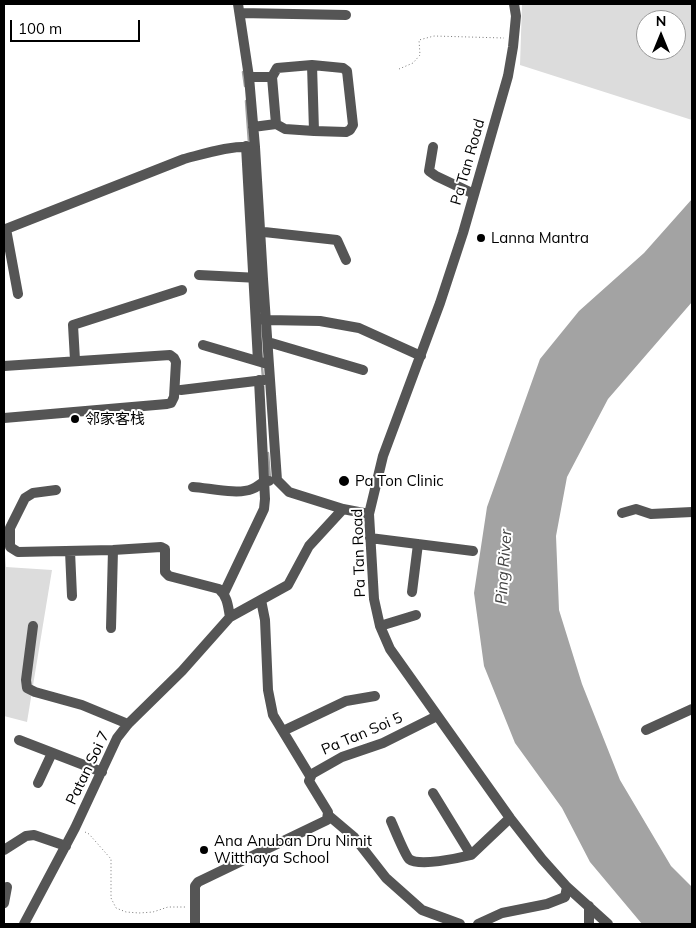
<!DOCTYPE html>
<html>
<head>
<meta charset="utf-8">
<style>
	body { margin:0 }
	#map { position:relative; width:696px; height:928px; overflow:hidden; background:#fff; font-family:Mulish,sans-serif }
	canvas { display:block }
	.frame { position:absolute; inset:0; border:5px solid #000; pointer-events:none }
	.north { position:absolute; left:636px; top:10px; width:50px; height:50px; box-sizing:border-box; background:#fff; border:1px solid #999; border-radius:50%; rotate:0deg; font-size:14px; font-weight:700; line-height:20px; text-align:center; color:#000 }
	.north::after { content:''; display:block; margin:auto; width:18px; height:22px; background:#000; clip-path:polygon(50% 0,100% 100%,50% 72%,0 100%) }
	.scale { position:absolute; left:10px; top:20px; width:130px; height:22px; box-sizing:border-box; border:2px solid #000; border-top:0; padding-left:6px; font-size:15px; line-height:18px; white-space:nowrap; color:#000; -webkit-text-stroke:4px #fff; paint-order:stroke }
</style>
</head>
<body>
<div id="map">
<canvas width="696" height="928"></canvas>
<div class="frame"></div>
<div class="north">N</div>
<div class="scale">100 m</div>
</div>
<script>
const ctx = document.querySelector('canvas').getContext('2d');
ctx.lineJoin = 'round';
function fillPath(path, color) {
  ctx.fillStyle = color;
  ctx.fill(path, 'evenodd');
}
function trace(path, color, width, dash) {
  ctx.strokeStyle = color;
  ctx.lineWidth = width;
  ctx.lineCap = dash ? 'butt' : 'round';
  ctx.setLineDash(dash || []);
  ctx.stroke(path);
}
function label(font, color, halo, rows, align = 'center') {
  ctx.font = font + ' Mulish,"Noto Sans SC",sans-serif';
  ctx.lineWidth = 4;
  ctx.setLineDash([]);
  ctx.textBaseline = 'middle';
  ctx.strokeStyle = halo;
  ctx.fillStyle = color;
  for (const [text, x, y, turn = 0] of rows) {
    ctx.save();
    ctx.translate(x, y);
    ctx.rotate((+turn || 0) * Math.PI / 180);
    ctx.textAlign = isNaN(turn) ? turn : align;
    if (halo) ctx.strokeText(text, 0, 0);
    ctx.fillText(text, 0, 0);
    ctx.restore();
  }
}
fillPath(new Path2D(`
	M522,4H692V120L520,65ZM646,20H676V50H646Z
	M4,541L6,567L52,570L27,722L4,716Z`), '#dcdcdc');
fillPath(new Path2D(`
	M692,199V302L608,399L567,477L556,536L559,610L582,684L620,780L671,866L692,887V924H642L590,862L562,808L515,743L484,666L474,593L487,507L540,359L579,311L644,253Z`), '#a3a3a3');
trace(new Path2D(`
	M243,72L245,86
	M246,101L249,143
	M262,366L263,378
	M268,453L270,478`), '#a3a3a3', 2.5);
trace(new Path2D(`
	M399,69L413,63L420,55L419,40L434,36L504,38
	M85,832L89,834L111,859V898L116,908L126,912L139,913L153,912L168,907H185`), '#777', 1, [1, 2.5]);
trace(new Path2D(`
	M238,4L249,77L255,147L263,279L277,480L289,492L343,509
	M514,4L516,16L513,47L508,76L463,233L440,303L383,456L369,514L374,599L380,626L390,649L510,818L542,859L567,887L608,924
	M240,13L346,15
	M312,65L343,68L347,71L353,125L350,130L346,132L314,131
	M272,77L276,124
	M253,127L276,124L285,129L314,131L312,65L277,68L272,77H253
	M246,146L258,361
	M433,147L429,171L436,176L474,194
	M255,231L337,240L346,260
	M199,275L259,278
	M18,294L6,229L184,159C207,153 231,145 255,147
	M261,319L267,320L320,321L359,328L421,356
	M268,342L363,370
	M203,345L264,363
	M75,360L73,325L182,290
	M4,366L170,355L174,358L176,362L174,397L171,403L167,404L4,418
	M181,390L264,380
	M193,487C209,488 238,495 252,489C259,487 261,481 269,481
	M56,490L33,493L25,498L10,528V547L18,552L113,550L161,547L165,549V572L169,576L219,589C228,597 228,607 230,617
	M622,513L636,509L651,514L692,512
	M370,538L473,551
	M70,551L72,596
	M412,592L418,544
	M224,593L264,509L265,499L259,380
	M261,600L265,620L268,690L273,715L310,776
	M33,626L26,680L27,688L35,692L82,705L128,724
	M380,626L416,615
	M111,628L113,550
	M646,730L692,709
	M283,731L346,701L375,696
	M19,740L102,772
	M38,783L52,753
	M433,793L471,855L510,818
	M328,815L354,837L386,878L422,910L460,924
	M391,821C394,828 405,855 409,859C419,867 459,858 471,855
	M4,850L26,836L34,835L66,846
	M4,903L7,887
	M589,906V924
	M24,924L75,828L117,738L128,724L182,671L230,617L288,585L309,546L343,509L369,514
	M195,924V886L198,882L327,820L328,812L309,781L312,774L342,757L383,743L437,716
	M478,924L502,913L547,904L565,897L567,887`), '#555', 10);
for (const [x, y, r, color] of [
	[481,238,5,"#000"],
	[75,419,5,"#000"],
	[344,481,6,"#000"],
	[204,850,5,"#000"]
]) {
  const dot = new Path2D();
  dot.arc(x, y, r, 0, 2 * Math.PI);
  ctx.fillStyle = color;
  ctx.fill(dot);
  trace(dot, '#fff', 2);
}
label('15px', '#000', '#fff', [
	["Pa Tan Road",468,162,-74],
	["Pa Tan Road",359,553,-92],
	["Pa Tan Soi 5",362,734,-23],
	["Patan Soi 7",88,768,-64]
]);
label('15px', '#000', '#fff', [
	["Lanna Mantra",491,238],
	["邻家客栈",85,419],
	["Pa Ton Clinic",355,481],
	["Ana Anuban Dru Nimit",214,841],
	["Witthaya School",214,858]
], 'left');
label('italic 16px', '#444', '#fff', [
	["Ping River",504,567,-86]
]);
</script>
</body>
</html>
